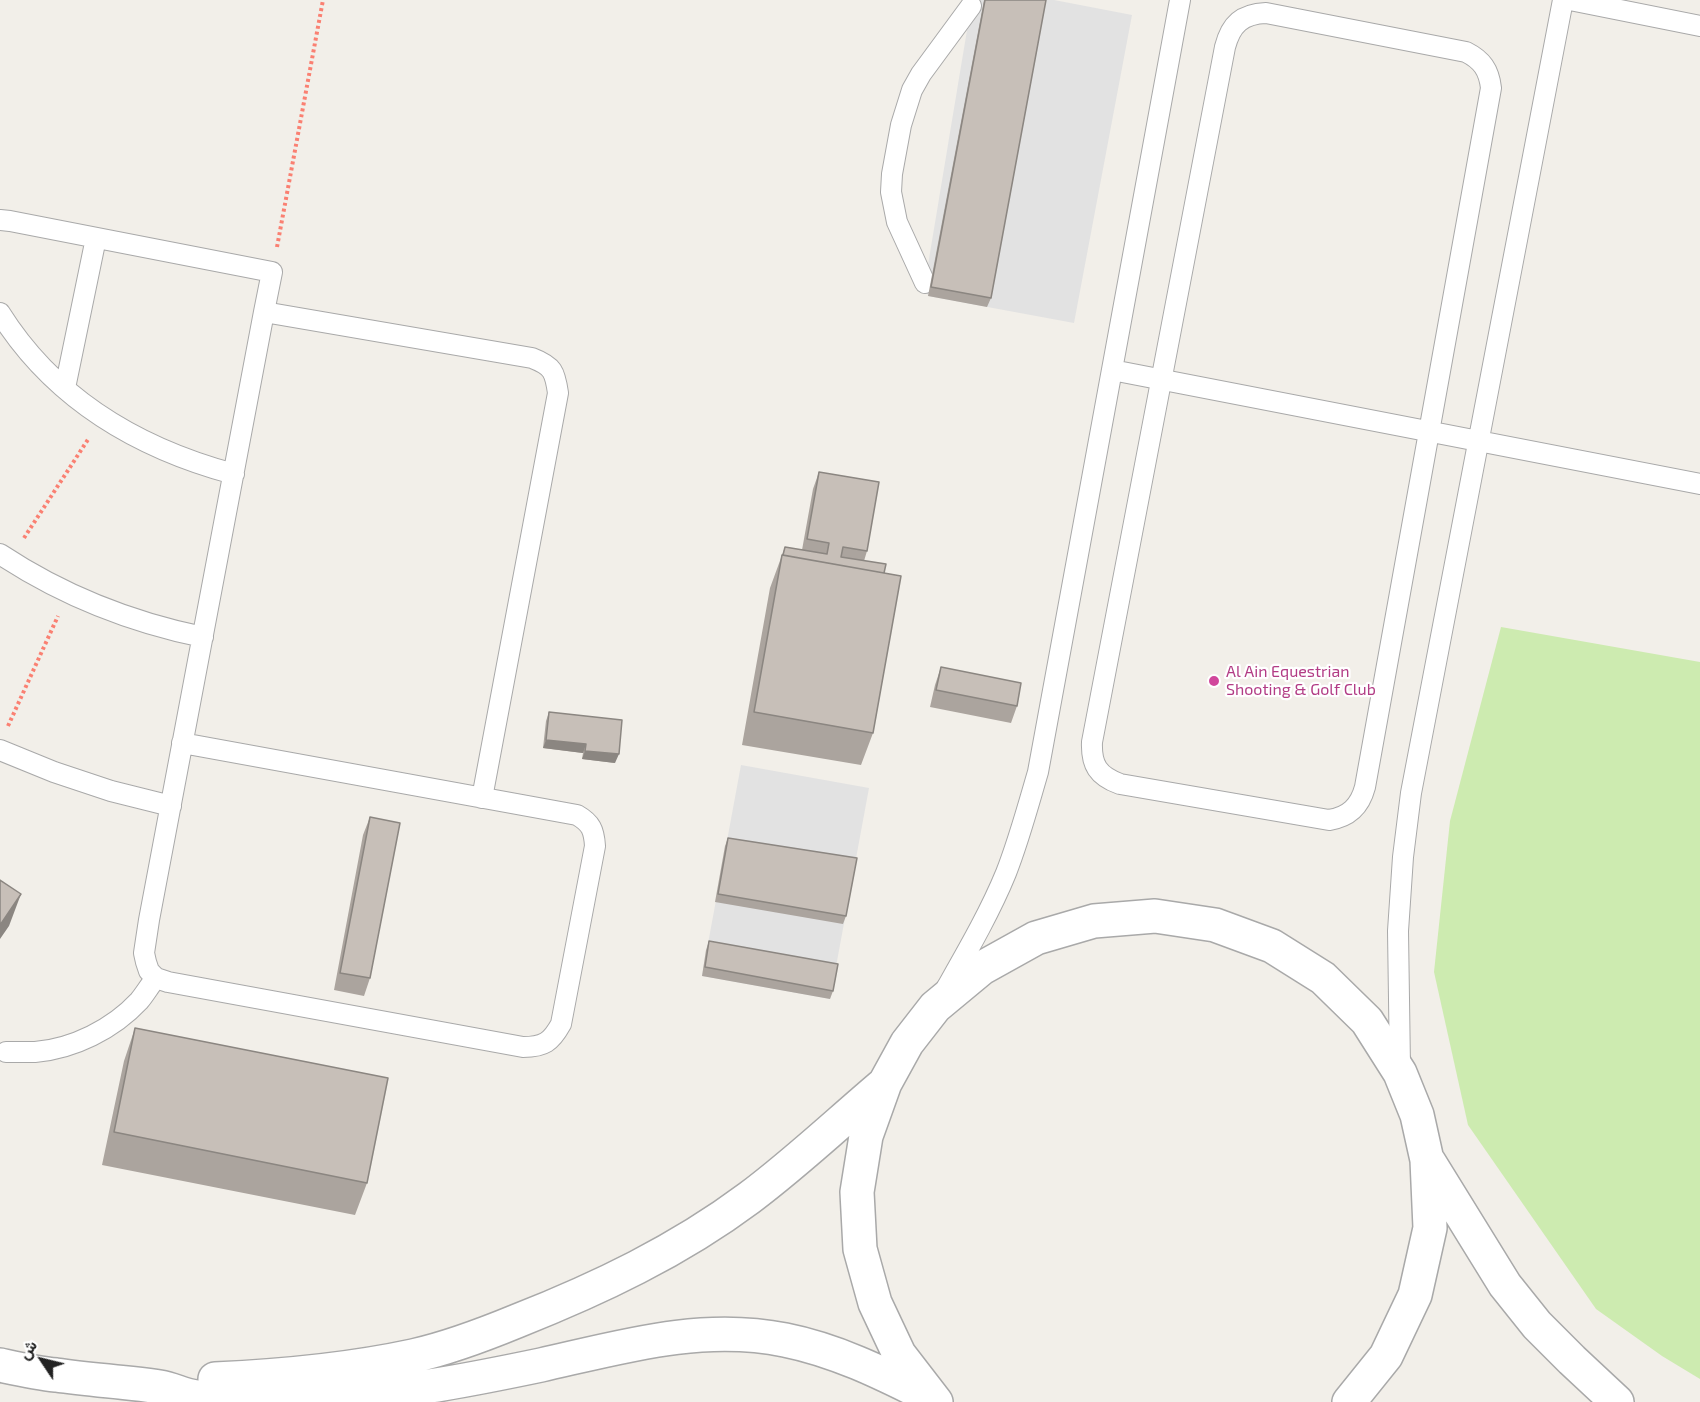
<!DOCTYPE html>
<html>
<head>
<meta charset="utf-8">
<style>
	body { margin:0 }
	#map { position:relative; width:1700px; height:1402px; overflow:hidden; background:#f2efe9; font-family:"Exo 2",Vazirmatn,sans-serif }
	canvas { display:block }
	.north { position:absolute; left:12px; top:1330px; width:60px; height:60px; -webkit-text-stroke:4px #fff; paint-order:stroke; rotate:305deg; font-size:16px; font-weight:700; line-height:24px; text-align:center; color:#222 }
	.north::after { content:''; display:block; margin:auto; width:21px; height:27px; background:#222; clip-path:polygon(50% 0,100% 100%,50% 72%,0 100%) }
</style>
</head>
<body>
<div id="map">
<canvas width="1700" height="1402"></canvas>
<div class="north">ش</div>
</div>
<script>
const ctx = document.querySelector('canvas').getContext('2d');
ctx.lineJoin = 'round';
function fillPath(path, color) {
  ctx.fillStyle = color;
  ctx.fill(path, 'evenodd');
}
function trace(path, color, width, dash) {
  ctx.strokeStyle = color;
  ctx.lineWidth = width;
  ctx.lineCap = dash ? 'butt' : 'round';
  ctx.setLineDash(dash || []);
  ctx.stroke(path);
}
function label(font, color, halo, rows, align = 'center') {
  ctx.font = font + ' "Exo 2",sans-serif';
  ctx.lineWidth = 4.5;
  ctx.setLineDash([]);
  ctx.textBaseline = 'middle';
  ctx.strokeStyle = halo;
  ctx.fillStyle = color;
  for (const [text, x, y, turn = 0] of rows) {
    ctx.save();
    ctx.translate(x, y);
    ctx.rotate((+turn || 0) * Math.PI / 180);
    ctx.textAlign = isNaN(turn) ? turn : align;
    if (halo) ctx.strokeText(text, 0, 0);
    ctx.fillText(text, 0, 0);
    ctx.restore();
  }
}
fillPath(new Path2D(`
	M1501,627L1700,662V1379L1662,1356L1596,1309L1468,1125L1434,972L1450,821Z`), '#cdebb0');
fillPath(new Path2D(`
	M972,0H1054L1132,15L1074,323L928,296L925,283Z
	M741,765L869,788L830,999L702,976Z`), '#e2e2e2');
const service = new Path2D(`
	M1570,0L1700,26
	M1266,13L1466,52C1482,60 1489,70 1491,88L1365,787C1360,806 1349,817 1329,820L1120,784C1098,776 1091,765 1092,742L1225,47C1231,24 1242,14 1266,13Z
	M0,220L10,221L272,272L264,312L149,920L144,953L146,962L149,971L156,978L168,982L523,1047C544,1047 551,1042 561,1024L595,846C594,830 591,823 577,815L182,743
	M925,283L897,222L891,192L892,174L901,125L912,90L921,74L971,6
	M264,312L532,358C553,366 555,372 558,393L482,798
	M0,313C54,399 137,448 234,474
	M1112,370L1700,484
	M65,388L96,238
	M0,554C62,595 130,622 203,637
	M0,750L54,772L111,791L171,806
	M947,987C968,950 990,912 1006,873C1019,840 1028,806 1038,772L1180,0
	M6,1052C16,1052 25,1052 35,1052C73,1049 113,1029 139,1001C145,994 150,985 156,978
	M1400,1067L1398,931L1403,857L1411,793L1563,0`);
const minor = new Path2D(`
	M1429,1162L1505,1285L1537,1325L1572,1360L1617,1402
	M0,1365C19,1369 37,1373 56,1375C91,1380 126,1382 160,1387C173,1389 184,1396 197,1397C244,1402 292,1401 339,1397C407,1392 474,1379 541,1365C621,1347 701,1323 785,1340C835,1350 880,1372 926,1395
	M215,1379C282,1376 348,1370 413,1356C449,1348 483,1335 517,1321C598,1289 678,1251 749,1198C796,1163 839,1122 884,1084
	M936,1402L899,1354L875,1303L860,1249L857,1192L866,1136L885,1083L907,1043L935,1007L982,968L1036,938L1094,921L1155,916L1215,925L1272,946L1323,978L1367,1021L1400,1073L1417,1115L1427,1160L1430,1228L1415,1295L1386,1356L1349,1402`);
trace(service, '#a9a9a9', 22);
trace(minor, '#a9a9a9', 36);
trace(new Path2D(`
	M277,247L323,0
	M24,538L89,438
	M8,726L58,616`), '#fa8072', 4, [3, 3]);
trace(service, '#fff', 20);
trace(minor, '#fff', 33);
fillPath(new Path2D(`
	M984,0H1046L991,298L987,307L928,296Z
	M819,472L867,551L864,561L884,573L873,733L861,765L742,745L770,588L785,547L802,550L813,489Z
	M941,667L1017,706L1011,723L930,707L935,685Z
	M549,712L615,763L582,759L583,753L543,748L546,721Z
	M370,817V978L364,996L334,990L363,835Z
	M728,838L846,916L843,924L715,902L725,846Z
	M709,941L833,991L830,999L702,976L706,950Z
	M135,1028L367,1183L355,1215L102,1165L124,1061Z`), '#aba49e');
fillPath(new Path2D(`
	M546,740L586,744L583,753L543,748Z
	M585,751L619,754L615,763L582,759Z
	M21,894L9,926L0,939V925Z`), '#8b8681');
const building = new Path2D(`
	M985,0H1046L991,298L931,287Z
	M819,472L879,482L867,551L843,547L841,557L886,564L884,573L783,555L785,547L827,554L829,543L807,539Z
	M782,555L901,576L873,733L754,712Z
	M941,667L1021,683L1017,706L936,690Z
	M549,712L622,720L619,754L585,751L586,744L546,740Z
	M370,817L400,823L370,978L340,973Z
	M728,838L857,858L846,916L718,894Z
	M0,880L21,894L0,925Z
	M709,941L838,964L833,991L705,967Z
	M135,1028L388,1078L367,1183L114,1132Z`);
fillPath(building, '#c7bfb8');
trace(building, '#8b8681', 1.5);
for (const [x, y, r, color] of [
	[1214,681,6,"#d1479c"]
]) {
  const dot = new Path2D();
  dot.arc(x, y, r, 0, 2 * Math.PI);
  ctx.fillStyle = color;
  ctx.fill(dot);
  trace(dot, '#fff', 2);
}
label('16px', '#b23c85', '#fff', [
	["Al Ain Equestrian",1226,672],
	["Shooting & Golf Club",1226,690]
], 'left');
</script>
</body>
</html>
